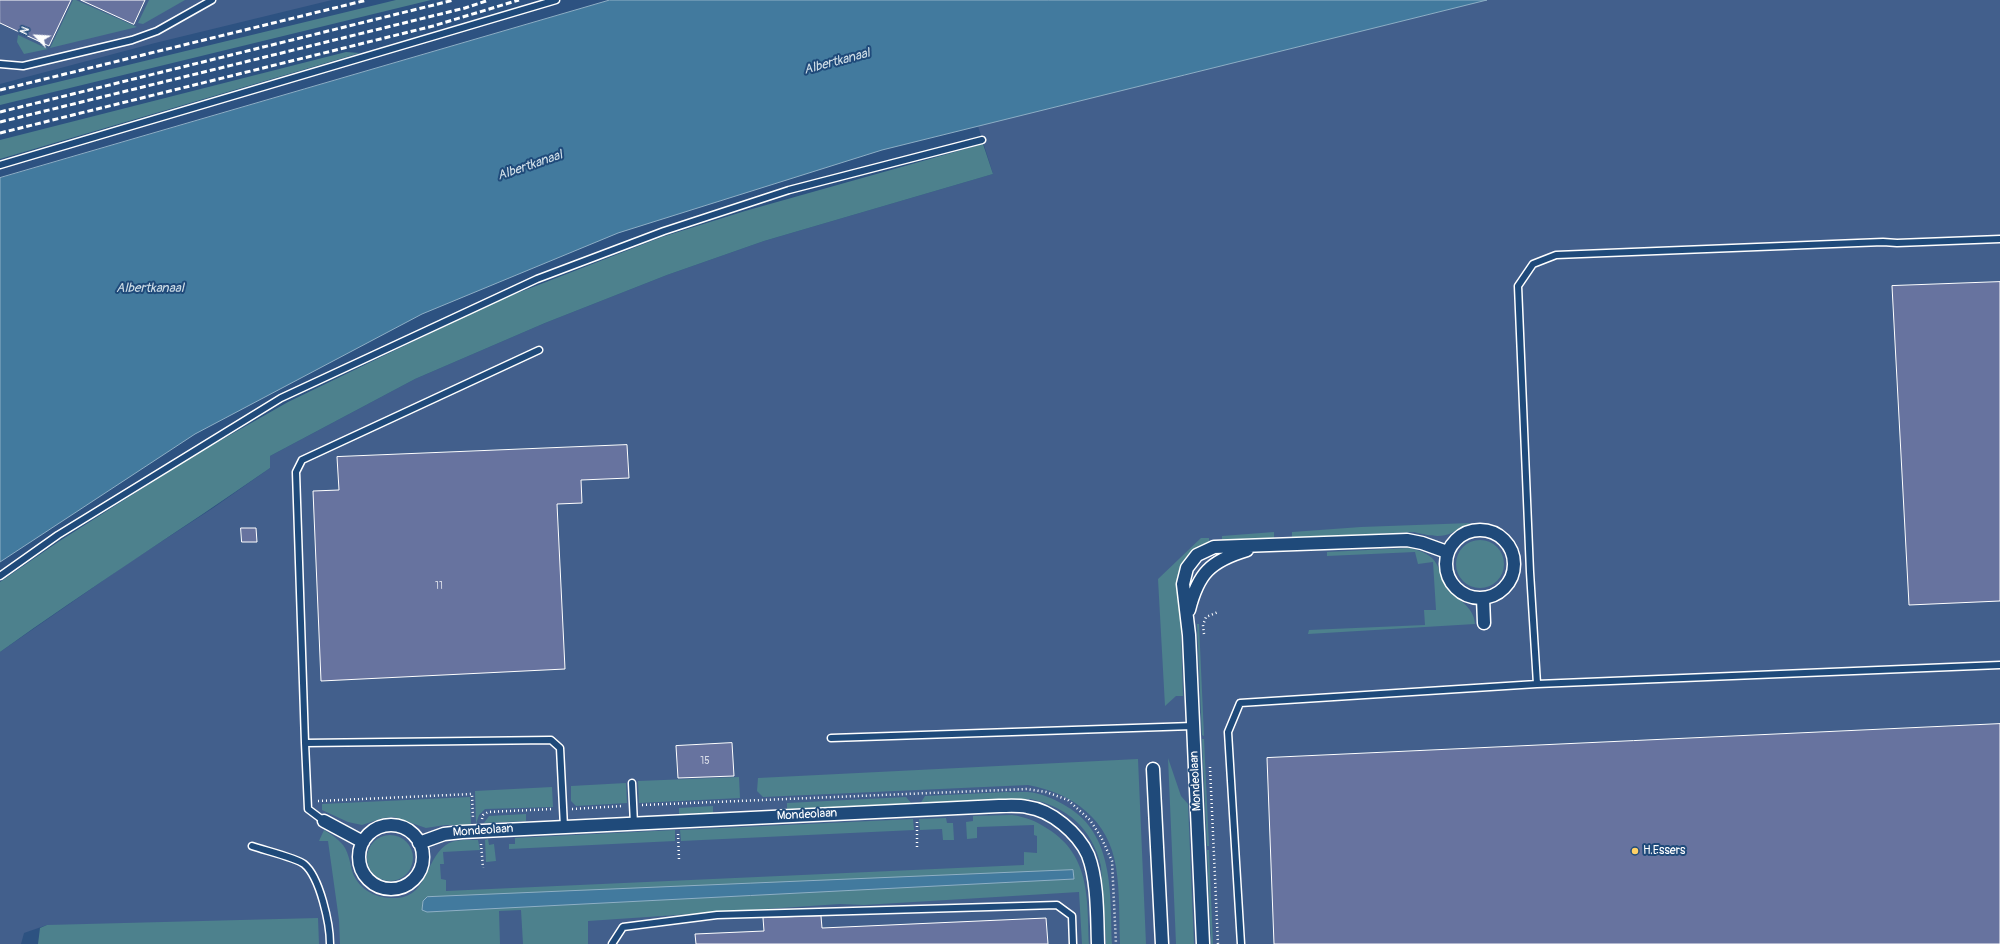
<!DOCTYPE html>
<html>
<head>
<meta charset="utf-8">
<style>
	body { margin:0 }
	#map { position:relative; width:2000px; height:944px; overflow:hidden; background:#2d5281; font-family:Pangolin,sans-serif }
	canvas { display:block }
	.north { position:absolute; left:16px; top:16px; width:40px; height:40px; -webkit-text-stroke:3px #1f4a7a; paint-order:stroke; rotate:295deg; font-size:11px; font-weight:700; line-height:16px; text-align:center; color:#fff }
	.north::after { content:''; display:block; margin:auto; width:14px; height:18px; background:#fff; clip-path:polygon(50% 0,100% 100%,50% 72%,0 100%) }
</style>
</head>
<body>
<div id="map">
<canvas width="2000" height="944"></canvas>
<div class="north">N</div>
</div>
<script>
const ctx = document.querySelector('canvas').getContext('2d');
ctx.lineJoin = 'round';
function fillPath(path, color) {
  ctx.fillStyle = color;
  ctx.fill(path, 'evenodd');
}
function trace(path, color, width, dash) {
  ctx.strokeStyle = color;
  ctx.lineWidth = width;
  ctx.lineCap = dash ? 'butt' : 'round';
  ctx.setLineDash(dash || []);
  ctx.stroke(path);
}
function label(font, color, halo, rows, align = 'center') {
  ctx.font = font + ' Pangolin,sans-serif';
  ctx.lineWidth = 4;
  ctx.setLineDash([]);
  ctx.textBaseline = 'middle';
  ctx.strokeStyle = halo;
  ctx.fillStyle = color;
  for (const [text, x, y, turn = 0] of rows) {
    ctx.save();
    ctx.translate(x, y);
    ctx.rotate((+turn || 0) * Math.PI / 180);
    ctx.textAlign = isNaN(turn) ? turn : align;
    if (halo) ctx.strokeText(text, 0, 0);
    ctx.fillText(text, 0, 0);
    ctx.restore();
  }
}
fillPath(new Path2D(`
	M0,0H332L155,43L0,84Z
	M1487,0H2000V944H47V925L24,933L21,944H0V652L127,564L213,508L270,468V456L415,379L545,323L667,275L764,241L993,174L978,126Z`), '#425f8c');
fillPath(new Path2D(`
	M73,0H76L137,27L50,48Z
	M149,0H185L143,24L138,23Z
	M396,0H431L0,105V96Z
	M18,35L48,49L24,54L17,42Z
	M346,52L360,53L0,159V140Z
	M983,144L993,174L764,241L667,275L545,323L415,379L270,456V468C181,530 89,588 0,652V582L58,542L195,455L288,402L497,301L662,237L745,211Z
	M1471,523C1446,537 1442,539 1414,532L1292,538V532L1361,527Z
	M1274,532V538L1222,541V536Z
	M1201,538H1209V543C1192,549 1186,559 1179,574L1183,696H1176L1165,706L1158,579Z
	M1456 564a24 24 0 1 1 48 0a24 24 0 1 1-48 0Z
	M1409,548C1418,550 1425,552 1432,558C1440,566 1440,576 1446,585C1455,600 1474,605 1475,624L1308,634L1309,630L1425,625L1424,610H1436L1433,562L1418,564L1415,552L1327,556V552Z
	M1197,624H1199L1204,736L1202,735Z
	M1202,739H1204L1209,846H1207Z
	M1168,758L1181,796L1188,804L1194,944H1176Z
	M1138,759L1146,944H1120C1119,919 1120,892 1116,867C1109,820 1073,793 1028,785L763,797L757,791L758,778Z
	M739,777L740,798L639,803L638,781Z
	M626,783L627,803L576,806L571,801V786Z
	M552,787L553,807L485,809L479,815L476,824L475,791Z
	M1007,792C1016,793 1026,791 1035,793C1045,795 1056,800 1066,806C1115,834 1110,895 1112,944H1106L1101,866C1092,828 1067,807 1031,799L920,804L925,796Z
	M470,797L471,825H445L426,828L394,817L383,818L362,825L348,822L322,810V804Z
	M906,797L912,804L787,809V803Z
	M713,806V813L679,814V808Z
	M526,814V821L484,823L489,816Z
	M1012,815C1026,817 1036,821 1048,829C1091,856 1087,900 1089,944H1082L1079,892L864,905L840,904L588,921V944H523L521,910L499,911L500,944H340L339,920L328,841H319L324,830C331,834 338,839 343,845C350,854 350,867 354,876C363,893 380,899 397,898C429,896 425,856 449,843C457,839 469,840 478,840L480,850L443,852L444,864H440L441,879L446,880V891L1024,865V852L1037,853V836L1034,835V825L977,827V838L967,839L966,822L973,821V816Z
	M946,818L947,823H953L954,840H943L942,829L920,830L919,819Z
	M913,819L914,830L681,841L680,830Z
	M675,830V841L509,849V844H515V838Z
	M367 858a23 23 0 1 1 46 0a23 23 0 1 1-46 0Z
	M488,839L489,845L494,844L496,861L486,862L485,840Z
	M1207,850H1209L1213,944H1211Z
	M318,918L319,944H38L40,928L47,925Z`), '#4d818d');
const water = new Path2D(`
	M610,0H1487L882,150L618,233L422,314L195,434L0,562V178Z
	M1073,870L1074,879L427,912L422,910L423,901L427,897Z`);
fillPath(water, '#427a9e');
trace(water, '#8eafc5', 1);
const building = new Path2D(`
	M0,0H71L49,46L0,23Z
	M81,0H145L134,24Z
	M2000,282V601L1909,605L1892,286Z
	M627,445L629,478L581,480L582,503L557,504L565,669L321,681L313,491L339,490L337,457Z
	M241,528H256L257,542H242Z
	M2000,724V944H1274L1267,758Z
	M732,743L734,776L678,778L676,746Z
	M821,916L822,928L1046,918L1048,944H696L695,934L764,931L763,918Z`);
fillPath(building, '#67739f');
trace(building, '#fff', 1);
const service = new Path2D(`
	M0,64L23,66L132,40L157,31L212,0
	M0,165L556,0
	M0,576L58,535L281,398L537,279L664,231L789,190L982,140
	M1537,684L1530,572L1518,286L1533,264L1556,255L1883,242L1897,243L2000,239
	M831,738L1193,726
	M305,743L296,472L302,460L539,350
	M632,783L634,824
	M324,821L308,809L305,743L551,740L560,748L564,827
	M252,846C263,850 297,858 304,864C320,877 330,924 330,944
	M612,944L623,927L717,915L1057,905L1072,916L1073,944
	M1241,944L1228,732L1240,703L1537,684L2000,665`);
const minor = new Path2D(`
	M1446 564a34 34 0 1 1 68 0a34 34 0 1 1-68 0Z
	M1483,598L1484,623
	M1189,610C1198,574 1210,561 1247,550
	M1153,769L1162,944
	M324,821L363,842
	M359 857a32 32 0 1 1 64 0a32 32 0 1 1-64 0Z
	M419,843L444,834L462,832L999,806C1008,806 1018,805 1027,807C1051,810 1078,833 1088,855C1098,881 1097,917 1098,944
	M1203,944L1189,635L1183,584L1187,568L1197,555L1214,547L1407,540L1422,543L1447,552`);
trace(service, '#fff', 9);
trace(minor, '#fff', 15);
trace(new Path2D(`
	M1204,634L1203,625L1206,617L1218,612
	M1210,767L1218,944
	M318,801L472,794L473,819
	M642,805L1027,789L1046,792L1068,800L1090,820L1101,837L1112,861L1116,944
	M572,809L623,806
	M482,819L483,815L488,812L553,809
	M917,822V848
	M678,834L679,859
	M481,844L483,868`), '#fff', 2.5, [1, 3]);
trace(service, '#1f4a7a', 6);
trace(minor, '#1f4a7a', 12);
trace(new Path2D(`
	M0,90L367,0
	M0,112L454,0
	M0,122L465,8L489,0
	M0,133L433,26L519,0`), '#fff', 3, [6, 3]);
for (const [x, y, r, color] of [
	[1635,851,4,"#ffd166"]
]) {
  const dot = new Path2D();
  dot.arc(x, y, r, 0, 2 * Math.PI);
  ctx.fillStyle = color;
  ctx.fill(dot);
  trace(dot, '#1f4a7a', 1.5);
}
label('10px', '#d9dce7', null, [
	["11",439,586],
	["15",705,761]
]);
label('12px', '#fff', '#1f4a7a', [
	["Mondeolaan",1196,781,-93],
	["Mondeolaan",807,815,-3],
	["Mondeolaan",483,831,-4]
]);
label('12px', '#fff', '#1f4a7a', [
	["H.Essers",1643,851]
], 'left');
label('italic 13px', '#d0dee7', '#1f4a7a', [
	["Albertkanaal",837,62,-15],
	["Albertkanaal",530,166,-19],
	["Albertkanaal",150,289]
]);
</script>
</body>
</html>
